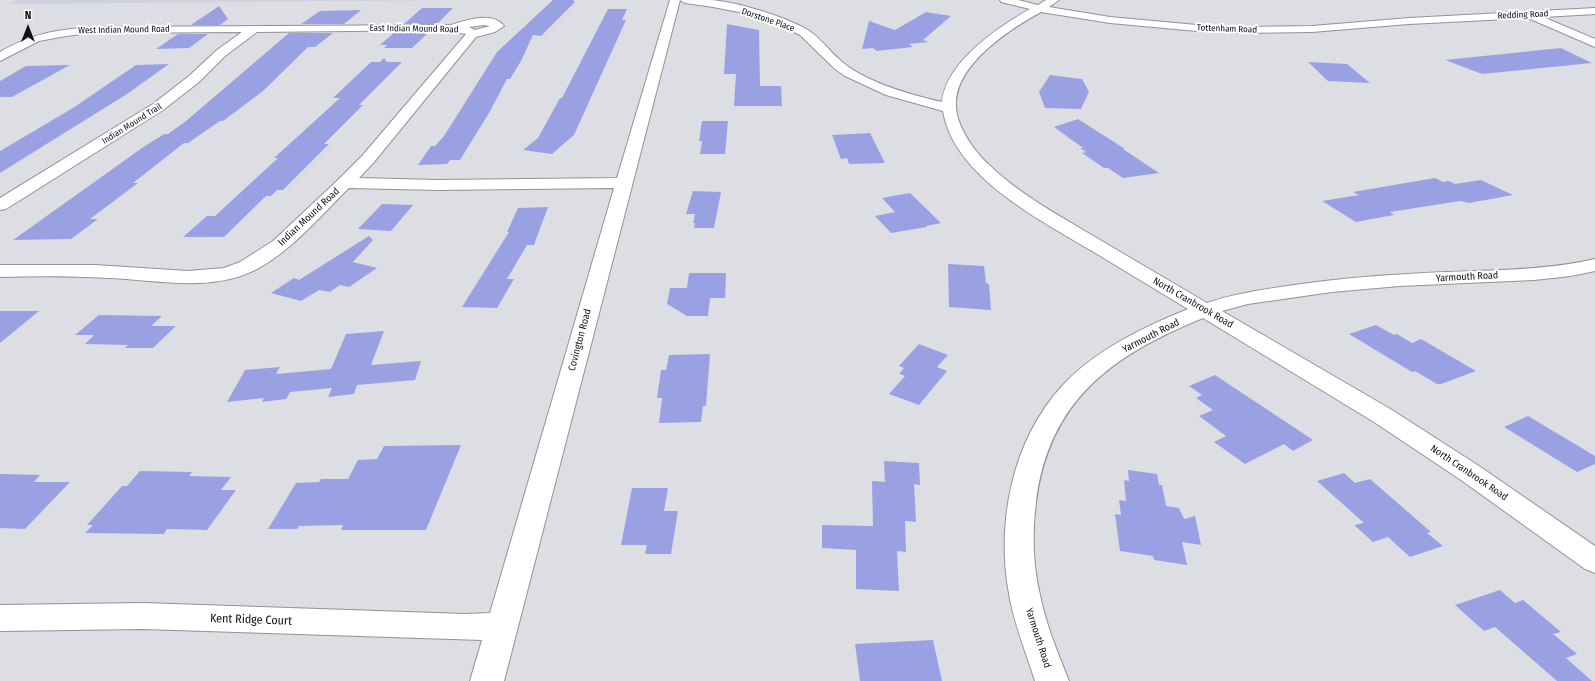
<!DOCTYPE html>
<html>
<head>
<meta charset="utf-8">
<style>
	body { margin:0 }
	#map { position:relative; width:1595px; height:681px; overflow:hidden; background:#dddee4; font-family:"Fira Sans Condensed",sans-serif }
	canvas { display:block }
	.north { position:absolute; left:8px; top:8px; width:40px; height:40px; -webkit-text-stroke:3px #fff; paint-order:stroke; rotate:0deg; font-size:11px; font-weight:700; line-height:16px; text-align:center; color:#101113 }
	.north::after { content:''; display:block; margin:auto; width:14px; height:18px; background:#101113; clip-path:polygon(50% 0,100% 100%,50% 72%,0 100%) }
</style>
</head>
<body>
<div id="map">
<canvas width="1595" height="681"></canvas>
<div class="north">N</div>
</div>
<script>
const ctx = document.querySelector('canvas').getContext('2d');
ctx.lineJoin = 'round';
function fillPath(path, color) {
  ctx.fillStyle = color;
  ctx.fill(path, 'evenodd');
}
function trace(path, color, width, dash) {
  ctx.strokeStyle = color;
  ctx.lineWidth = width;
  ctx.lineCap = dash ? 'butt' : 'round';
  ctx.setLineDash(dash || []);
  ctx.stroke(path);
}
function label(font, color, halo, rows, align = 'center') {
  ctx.font = font + ' "Fira Sans Condensed",sans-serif';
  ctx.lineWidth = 4;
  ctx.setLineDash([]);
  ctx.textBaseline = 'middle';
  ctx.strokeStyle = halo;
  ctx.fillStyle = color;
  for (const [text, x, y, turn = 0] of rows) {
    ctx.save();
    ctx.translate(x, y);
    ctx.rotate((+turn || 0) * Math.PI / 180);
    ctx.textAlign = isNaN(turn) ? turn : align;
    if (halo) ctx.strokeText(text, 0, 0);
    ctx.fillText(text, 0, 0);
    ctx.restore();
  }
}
fillPath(new Path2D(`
	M17,0H462L8,4Z`), '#cfd1de');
fillPath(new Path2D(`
	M553,0H573L575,2L541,36L533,35L521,61L510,79H507L489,113L460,160H450L447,164L418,165L431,146H435L444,136L497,52Z
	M219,6L228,19L220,25H191Z
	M422,8H453L437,24H404Z
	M608,9H627L622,20H626L574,135L552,154L523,150L538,138L560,98H562Z
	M361,10L344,24H301L320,11Z
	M926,12L951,16L923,40L929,42L909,44L913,47L877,51L873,48L862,49L869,21L895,30Z
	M727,24L759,30L760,86H781L782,106H734L736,74H724Z
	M395,32H429L412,48H384L387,45H380Z
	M289,33H333L315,47H308L263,91L223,121H220L188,143H184L133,183H138L90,219H98L71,239L13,240L142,148L164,134H168L186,121Z
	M178,34H208L189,48L156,49Z
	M1561,48L1592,63L1482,74L1445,60Z
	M384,58L387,62H402L359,105H363L324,144H329L283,190H277L271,196H266L224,237H183L207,216H215L278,158H274L340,98H333L371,62H380Z
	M1308,62L1347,64L1370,83L1328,81Z
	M169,64L127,94L0,173V151L73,108L136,65Z
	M70,65L12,97H0V81L26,66Z
	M1050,75L1082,79L1089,92L1081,109L1045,108L1039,92Z
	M1078,119L1125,149H1123L1159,173L1123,178L1108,168H1104L1082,153L1086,152L1080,148H1083L1054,127Z
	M702,121H728L725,154H700L702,141H699Z
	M870,133L885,163L849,164L847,158L841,159L832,135Z
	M1435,178L1443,182L1449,181L1455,184L1481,180L1513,195L1469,203L1460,201L1390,212L1394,215L1356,222L1322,201L1359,195L1353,192Z
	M693,191L721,192L714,228H694L695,223H693L695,214H686Z
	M910,193L941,223L926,226L927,227L891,233L875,216L895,212L882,198Z
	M382,204L413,205L391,231L358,229Z
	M548,207L534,245H527L507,279H514L497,308L462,307L509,232H507L518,208Z
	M369,236L373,240L353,262L377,268L349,287L340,285L330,292L319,290L301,301L271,293L294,278L299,280Z
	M948,264L984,266L986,283L989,284L991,310L949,307Z
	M689,273H726L725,298H710L708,316H687L667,304L670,288H687Z
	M0,311H39L0,343Z
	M99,315L162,316L151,326H176L153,348H125L128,345L85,344L94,335H75Z
	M1376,325L1394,335L1397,334L1412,343L1421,339L1476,371L1441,384H1437L1415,371L1412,372L1349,334Z
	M384,331L371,365L421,361L415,380L357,385L354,394L328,397L332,388L290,392L286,399L262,402L264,398L227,402L245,370L280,367L276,374L331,369L346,334Z
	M919,344L948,355L937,367L947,371L919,405L889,394L905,376L899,374L904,368L899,366Z
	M710,354L706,406H703L701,422L659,423L662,398H657L661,370H666L669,355Z
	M1215,375L1313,440L1293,451L1284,444L1245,464L1214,442L1226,436L1199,416L1213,410L1196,398L1202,395L1189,386Z
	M1528,416L1595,456V464L1577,472L1504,427Z
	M461,445L426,530H341L343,525L299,526L297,529H268L296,483L319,482L321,479H348L358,460L377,459L384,446Z
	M884,461L919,463L920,485L914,484L916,522L905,521L906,552L897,551L899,591L856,589V550L822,548V525L873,526L872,481L885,482Z
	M1128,470L1157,474L1159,485H1162L1166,506L1179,508L1184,519L1195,516L1201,545L1182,542L1187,565L1154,560L1153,556L1120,551L1115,514L1121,515L1119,500L1126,501L1124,480L1129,481Z
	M140,471L192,472L189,476L231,477L221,490H236L207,530L167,529L164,534L85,533L93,525H87L122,486H127Z
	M1344,473L1355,483L1370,479L1431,532L1427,533L1443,546L1410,557L1388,537L1373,542L1354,525L1364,523L1317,481Z
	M0,474L40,475L34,482H70L25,529L0,528Z
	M632,488H668L664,511H678L671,554H645L647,545H621Z
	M1500,590L1515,603L1523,600L1561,632L1553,634L1577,654L1566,658L1592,681H1557L1495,627L1484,631L1455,605Z
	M933,640L942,681H860L855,644Z`), '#99a1e3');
const minor = new Path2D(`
	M670,0C683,0 696,0 709,0C735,1 786,17 808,30C823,40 832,55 846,65C871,84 912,95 942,102C946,62 998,27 1030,9L1001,2L1000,0H1018L1038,5L1046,0H1059L1049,7L1110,17L1197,25L1240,27L1312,26L1409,18L1595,8V14L1543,17L1595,39V47L1528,18L1409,24L1312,32L1240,33L1197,31L1110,23L1041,12C1010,29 959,62 956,101C954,123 973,150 988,164C1019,194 1058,215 1095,237C1132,259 1170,281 1207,303C1233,294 1260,290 1287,286C1340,278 1394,274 1447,272C1497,270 1547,270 1595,259V271L1571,276L1534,280L1399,286L1332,292L1248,304L1222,311L1392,410L1479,466L1595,546V573L1585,569L1461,480L1374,422L1203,318C1113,355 1049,399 1036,502C1032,533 1033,565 1040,595C1046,625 1058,653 1069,681H1035C1026,652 1014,624 1009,594C996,522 1012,441 1062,386C1095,350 1144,327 1188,309C1156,290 1124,270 1092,251C1039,219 954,177 943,111L886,95L845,76L835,69L800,35L775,23L744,13L713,7L685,3L680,0L504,681H470L482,640L144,629L0,631V605L144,603L465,614L490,613L614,188L438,190L349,188C320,216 290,253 253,271C208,292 157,280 109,278C73,276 36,276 0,277V265H95L188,271L224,268L240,262L273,241L339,179L362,156L466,34L444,30L257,32L225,56L199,82L163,110L6,209L0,210V198L153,104L189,76L217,50L242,32L90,33L66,36L39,41L0,61V52C30,34 56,30 90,27L451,25C466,20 493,11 504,26L495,32L476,37L374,162L359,178L438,180L617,178ZM484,25L490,26L475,30L469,27Z`);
trace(minor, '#919298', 2);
fillPath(minor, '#fff');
label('9px', '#101113', '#fff', [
	["Redding Road",1523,15,-3],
	["Dorstone Place",768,20,19],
	["East Indian Mound Road",414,29,1],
	["Tottenham Road",1227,29,2],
	["West Indian Mound Road",124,30,-1],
	["Indian Mound Trail",132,124,-32]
]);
label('10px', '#101113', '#fff', [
	["Indian Mound Road",309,217,-43],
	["Yarmouth Road",1467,277,-3],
	["North Cranbrook Road",1193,303,30],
	["Yarmouth Road",1151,336,-27],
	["Covington Road",580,340,-75],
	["North Cranbrook Road",1469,473,34],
	["Yarmouth Road",1038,638,72]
]);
label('12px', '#101113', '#fff', [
	["Kent Ridge Court",251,620,2]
]);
</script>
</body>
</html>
